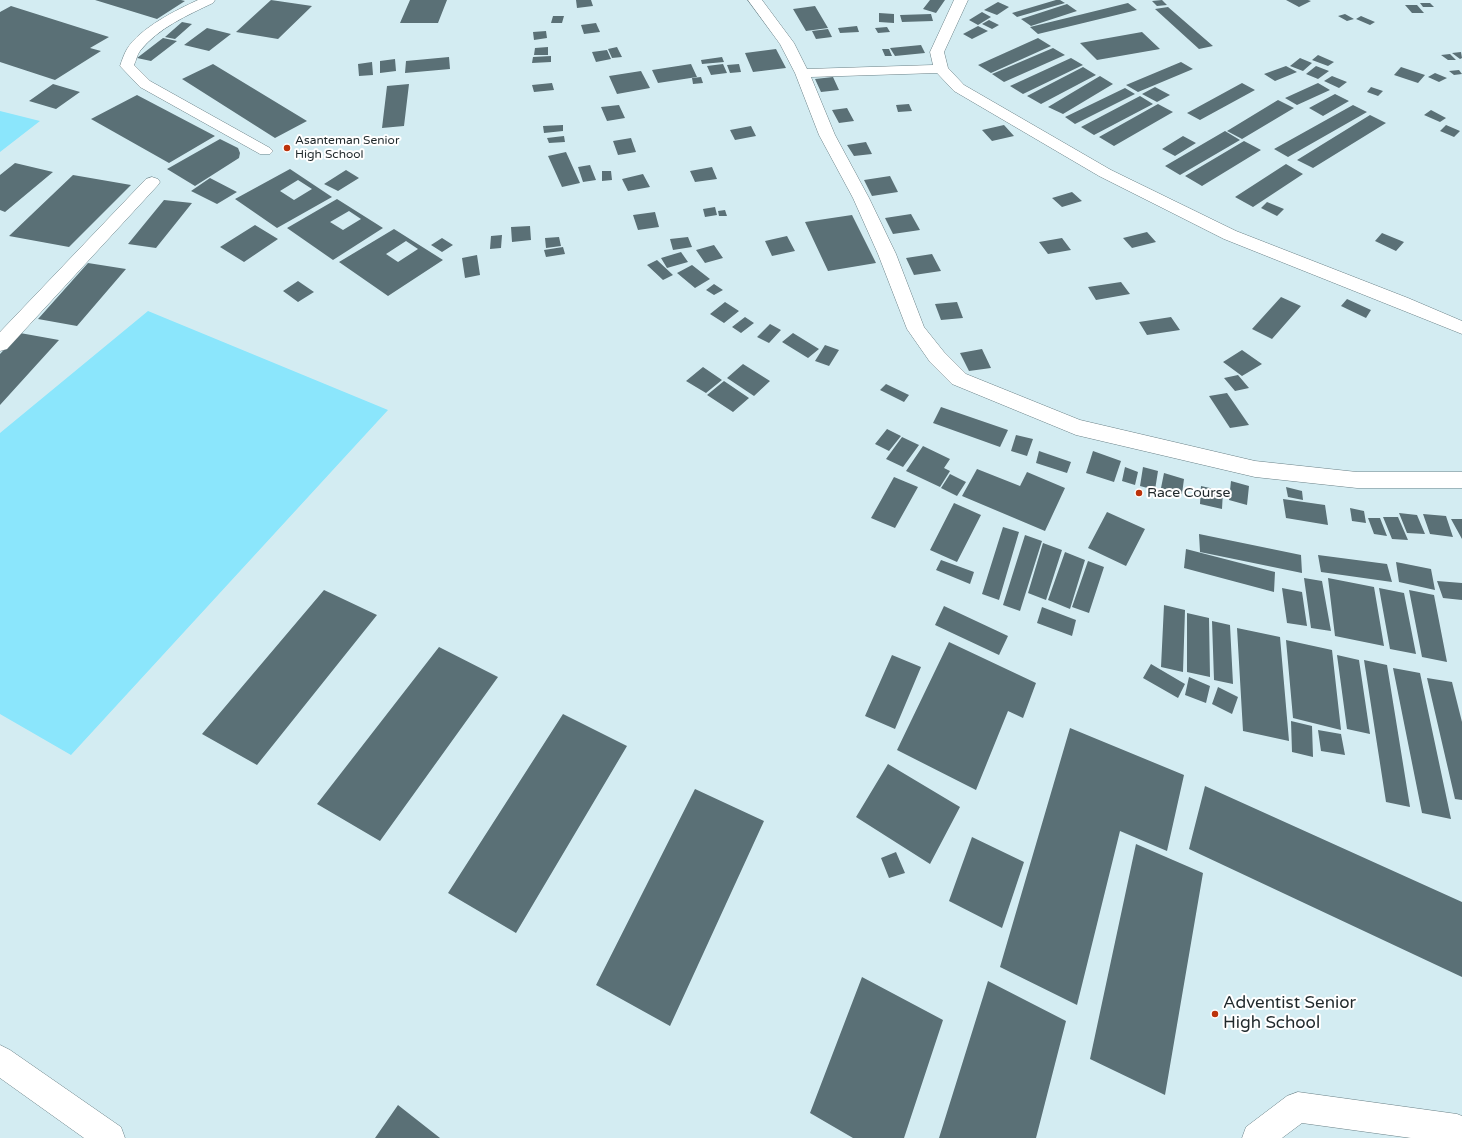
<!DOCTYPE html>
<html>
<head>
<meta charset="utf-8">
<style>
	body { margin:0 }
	canvas { display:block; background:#d3ecf2 }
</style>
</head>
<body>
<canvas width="1462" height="1138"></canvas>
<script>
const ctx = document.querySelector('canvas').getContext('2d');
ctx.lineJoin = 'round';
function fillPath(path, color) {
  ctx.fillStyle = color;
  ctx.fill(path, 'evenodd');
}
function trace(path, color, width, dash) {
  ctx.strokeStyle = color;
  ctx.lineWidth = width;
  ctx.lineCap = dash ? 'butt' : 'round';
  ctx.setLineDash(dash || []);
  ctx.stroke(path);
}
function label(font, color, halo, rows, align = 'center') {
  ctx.font = font + ' "Varela Round",sans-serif';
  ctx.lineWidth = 4;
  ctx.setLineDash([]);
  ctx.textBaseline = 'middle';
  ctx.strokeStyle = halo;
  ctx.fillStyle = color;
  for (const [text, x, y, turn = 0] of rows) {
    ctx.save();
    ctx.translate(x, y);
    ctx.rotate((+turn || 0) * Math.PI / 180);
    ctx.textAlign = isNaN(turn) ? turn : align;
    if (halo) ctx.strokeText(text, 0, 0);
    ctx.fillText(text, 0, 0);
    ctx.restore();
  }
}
fillPath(new Path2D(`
	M0,111L40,121L0,152Z
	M148,311L388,410L71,755L0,714V433Z`), '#8be6fc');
fillPath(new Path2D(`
	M95,0H181L185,1L157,19Z
	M271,0L312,6L278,39L236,32Z
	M410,0H447L438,23H400Z
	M576,0H591L593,6L577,8Z
	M930,0H945L936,13L923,9Z
	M1056,0H1060L1065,3L1017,17L1012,13Z
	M1162,0L1167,5L1157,6L1152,1Z
	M1286,0H1308L1311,1L1299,7Z
	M998,2L1009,7L997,15L984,10Z
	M1128,3L1137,10L1038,34L1030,27Z
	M1420,3H1430L1434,7H1423Z
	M1067,4L1077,11L1031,26L1021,19Z
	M1405,5H1417L1424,13H1412Z
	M11,6L109,37L90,48L101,51L55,80L0,62V12Z
	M815,6L828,28L806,31L793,9Z
	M1168,7L1213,46L1199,49L1155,9Z
	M982,12L991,17L978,25L969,20Z
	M879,13L894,14V23L879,22Z
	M931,14L933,21L902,22L900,15Z
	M1345,14L1354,19L1347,21L1338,16Z
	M553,16H564L562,23H551Z
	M1361,16L1375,22L1370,25L1356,19Z
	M989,20L999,25L992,29L982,24Z
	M182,22L192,24L175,39L165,37Z
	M596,23L600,32L584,34L581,25Z
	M857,26L859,32L840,33L838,28Z
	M978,26L988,31L972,39L963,34Z
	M887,27L890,32L878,33L875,28Z
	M207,28L231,34L209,51L184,45Z
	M828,29L832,37L816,39L812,31Z
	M546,31L547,38L534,40L533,32Z
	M1142,32L1160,49L1097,60L1080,43Z
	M163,38L177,41L151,61L137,58Z
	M1038,38L1051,46L991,73L978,65Z
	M921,45L925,53L895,56L890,48Z
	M548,47V55H534L535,48Z
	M617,47L622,57L612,58L608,49Z
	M1053,48L1065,55L1004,82L992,74Z
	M776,49L786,68L753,72L745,53Z
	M882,49H889L892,56H885Z
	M607,50L611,59L596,62L592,52Z
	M1461,52L1462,58L1460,59L1452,53Z
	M1450,54L1456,60H1448L1441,55Z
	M1318,55L1334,62L1328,66L1312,60Z
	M551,56V62L532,63L533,57Z
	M449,57L450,69L405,73L406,61Z
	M722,57L724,62L702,64L701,60Z
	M1071,58L1083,65L1023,94L1010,86Z
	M1300,58L1312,63L1303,71L1290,66Z
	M395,59L396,71L380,73V61Z
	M372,62L373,75L359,76L358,64Z
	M1181,62L1193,69L1138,92L1126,85Z
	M213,64L307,121L275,138L182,79Z
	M691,64L697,77L658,83L652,70Z
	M723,64L727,73L711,75L707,66Z
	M739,64L741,72L730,73L727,65Z
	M1286,66L1297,72L1275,81L1264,74Z
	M1316,66L1329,71L1318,79L1306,74Z
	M1083,67L1096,75L1041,104L1027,96Z
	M1401,67L1425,75L1418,83L1394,75Z
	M1459,70L1462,74L1454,75L1449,71Z
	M641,71L650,88L617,94L609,76Z
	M1435,73L1447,78L1439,82L1428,77Z
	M1100,76L1113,84L1063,114L1048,107Z
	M1332,76L1347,82L1339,88L1324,81Z
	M701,77L703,83L693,84L692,78Z
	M833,77L839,90L821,92L815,79Z
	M552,83L554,90L534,92L532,85Z
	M1242,83L1255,90L1200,120L1187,113Z
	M1318,83L1330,90L1297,105L1285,98Z
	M53,84L80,92L56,109L29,101Z
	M409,84L404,126L382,128L387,86Z
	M1155,87L1170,95L1157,102L1142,94Z
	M1371,87L1383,91L1378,96L1367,92Z
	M1125,88L1135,94L1075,124L1065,117Z
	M1335,94L1349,101L1323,116L1309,108Z
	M137,95L215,136L169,163L91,119Z
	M1140,96L1153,104L1094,135L1081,127Z
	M1278,100L1294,108L1242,139L1227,131Z
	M909,104L912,111L898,112L896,105Z
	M1158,104L1173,112L1114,146L1099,137Z
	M619,105L625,118L607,121L601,107Z
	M1353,105L1367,112L1288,157L1274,149Z
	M847,108L854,121L839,123L832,110Z
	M1431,110L1446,118L1440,122L1424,115Z
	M1370,115L1386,123L1313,168L1297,160Z
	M563,125V131L544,133L543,126Z
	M1004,125L1014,136L992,141L982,130Z
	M1446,125L1460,131L1454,137L1440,131Z
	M751,126L756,136L735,140L730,130Z
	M1225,131L1240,140L1180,175L1165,166Z
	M564,136L565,142L549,143L547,138Z
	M1183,136L1196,143L1175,156L1162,149Z
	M631,138L636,152L618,155L613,141Z
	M220,139L238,148L240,153L239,158L195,186L167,169Z
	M1244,141L1261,150L1202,186L1185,176Z
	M866,142L872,154L854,156L847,145Z
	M566,152L580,183L562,187L548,156Z
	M15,163L53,172L5,212L0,210V175Z
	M1286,164L1303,174L1253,207L1235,197Z
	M590,165L596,180L583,182L578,167Z
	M712,167L717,179L695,182L690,171Z
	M290,169L332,197L277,228L235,199ZM298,180L312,189L294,200L280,191Z
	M346,170L359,178L338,191L324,184Z
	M602,171H611L612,180L602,181Z
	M643,174L650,187L628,191L622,179Z
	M73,175L131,185L69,247L9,236Z
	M890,176L898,192L872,196L864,180Z
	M210,178L237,192L217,204L191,191Z
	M1072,192L1082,201L1062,207L1052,198Z
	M337,199L383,228L333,260L287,228ZM349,211L361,219L343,230L330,222Z
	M164,200L192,203L156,248L128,244Z
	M1267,202L1284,209L1277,216L1261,208Z
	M715,207L717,215L705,217L703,209Z
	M725,210L727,216H719L718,211Z
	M655,212L659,227L638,230L633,215Z
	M911,214L920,230L893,234L885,218Z
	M852,215L876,263L828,271L805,222Z
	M255,225L278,239L244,262L220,247Z
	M530,226L531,240L512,242L511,227Z
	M394,229L443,260L388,296L339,262ZM406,241L418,249L398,262L386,254Z
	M1147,232L1156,242L1132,248L1123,238Z
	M1382,233L1404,242L1396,251L1375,241Z
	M502,235L501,248L490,249L491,236Z
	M787,236L795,251L772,256L765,241Z
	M559,237L561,246L546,248L545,238Z
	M688,237L692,247L673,250L670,239Z
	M442,238L453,245L442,252L431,245Z
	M1062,238L1071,250L1048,254L1039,242Z
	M714,245L723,258L705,263L696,250Z
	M563,247L565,254L546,257L544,250Z
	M681,252L688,262L667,268L661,258Z
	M932,254L941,271L914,275L906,258Z
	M477,255L480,275L465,278L462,258Z
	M657,260L673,275L663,280L647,265Z
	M88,263L126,269L77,326L38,319Z
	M692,265L710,279L695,288L677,273Z
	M298,281L314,292L298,302L283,291Z
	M1121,282L1130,294L1096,300L1088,287Z
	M714,284L723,290L714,295L706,290Z
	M1281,297L1301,306L1272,339L1252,329Z
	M1347,299L1371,310L1366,318L1341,306Z
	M725,302L739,311L724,323L710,314Z
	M957,302L963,318L941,320L935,304Z
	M745,317L754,323L741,333L732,327Z
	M1171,317L1180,330L1147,335L1139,322Z
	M770,324L781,330L769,343L757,337Z
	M20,333L59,340L0,405V354Z
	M793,333L819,349L808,358L782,342Z
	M825,345L839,350L829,366L815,361Z
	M982,349L991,368L969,371L960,353Z
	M1242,350L1262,364L1242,376L1223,362Z
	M743,364L770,381L754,396L727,378Z
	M703,367L722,380L706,393L686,381Z
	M1238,375L1249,388L1235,391L1224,378Z
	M724,381L749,398L733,412L707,395Z
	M886,384L909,395L904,402L880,390Z
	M1227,393L1249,425L1230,428L1209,396Z
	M941,407L1008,430L1000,447L933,423Z
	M887,429L901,436L889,451L875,444Z
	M1016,435L1033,439L1027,456L1011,451Z
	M902,437L919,445L903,467L886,459Z
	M923,446L950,459L944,468L950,471L940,487L906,471Z
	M1039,451L1071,462L1067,473L1036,463Z
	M1093,451L1121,461L1114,482L1086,473Z
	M1125,467L1138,472L1135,485L1122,481Z
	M1143,467L1158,471L1155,490L1140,486Z
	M977,469L1020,486L1027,472L1065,488L1045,531L962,496Z
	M1164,473L1184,479L1182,494L1161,488Z
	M950,474L966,482L957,496L941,488Z
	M894,477L918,487L895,528L871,518Z
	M1231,481L1249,486L1247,505L1229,500Z
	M1201,486L1223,491L1222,509L1200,504Z
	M1286,487L1302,491L1303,500L1288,497Z
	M1283,499L1325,505L1328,525L1286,518Z
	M954,503L981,515L957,562L930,550Z
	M1350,508L1364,511L1366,523L1352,521Z
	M1107,512L1145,529L1126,566L1088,548Z
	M1399,513L1417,515L1425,534L1407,533Z
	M1423,514L1446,516L1453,537L1430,534Z
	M1383,517H1398L1408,540L1392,539Z
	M1368,518H1380L1387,536L1374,534Z
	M1451,519H1462V539Z
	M1003,527L1019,532L999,600L982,594Z
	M1199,534L1301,555L1302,573L1200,552Z
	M1025,535L1042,541L1020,611L1003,605Z
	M1043,543L1062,550L1046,600L1028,593Z
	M1186,549L1275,572L1274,592L1184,568Z
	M1065,552L1085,560L1070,609L1048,600Z
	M1318,555L1387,564L1392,582L1321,572Z
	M941,560L974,572L970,584L936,570Z
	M1088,561L1104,567L1089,613L1072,607Z
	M1396,562L1431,569L1435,590L1399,582Z
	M1304,578L1322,581L1331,631L1311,628Z
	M1328,578L1374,587L1384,646L1335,636Z
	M1437,581L1462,583V600L1443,598Z
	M1282,588L1302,592L1307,626L1287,623Z
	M1379,588L1404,593L1416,654L1390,649Z
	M324,590L377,615L257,765L202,734Z
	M1409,590L1434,595L1447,662L1422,657Z
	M1164,605L1185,610L1183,672L1161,667Z
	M944,606L1008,636L999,655L935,625Z
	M1042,607L1076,620L1072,636L1037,623Z
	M1187,613L1209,618L1210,677L1187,672Z
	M1212,621L1230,625L1233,684L1214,680Z
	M1237,628L1280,637L1289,741L1243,731Z
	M1286,640L1332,650L1341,730L1293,718Z
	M949,642L1036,683L1023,718L1008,711L976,790L897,750Z
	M439,647L498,677L380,841L317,804Z
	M892,655L921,667L895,729L865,716Z
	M1337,655L1359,660L1370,734L1347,729Z
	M1364,660L1387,665L1410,807L1386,802Z
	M1151,664L1185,684L1178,698L1143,678Z
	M1393,668L1420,673L1451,819L1422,813Z
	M1189,677L1210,686L1206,703L1185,695Z
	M1427,678L1452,682L1462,722V800L1455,799Z
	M1218,687L1238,697L1232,714L1212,704Z
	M563,714L627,746L516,933L448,893Z
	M1291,721L1312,726L1313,757L1292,752Z
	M1070,728L1184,775L1167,851L1120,831L1077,1005L1000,967Z
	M1318,730L1341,734L1345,755L1321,751Z
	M888,764L960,807L930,864L856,817Z
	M1205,786L1462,902V977L1189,849Z
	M695,789L764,821L670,1026L596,985Z
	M972,837L1024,862L1002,928L949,901Z
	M1136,844L1203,873L1165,1095L1090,1059Z
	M896,852L905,873L889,878L881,858Z
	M862,977L943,1020L904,1138H853L810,1113Z
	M988,981L1066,1021L1036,1138H939Z
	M398,1105L440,1138H375Z`), '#5a7076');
const minor = new Path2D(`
	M198,0H215L213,3C188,15 158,28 140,51C137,55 136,61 134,65L150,81L270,148L273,151L270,154H260L140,87L120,66C122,60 124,54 127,49C140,28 176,10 198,0Z
	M748,0H762L794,43L807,69L933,65L930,52L954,0H968L944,52L948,68L964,85L1111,170L1236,231L1408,298L1462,321V334L1224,239L1099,176L954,91L937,73L811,77L835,135L869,198L896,254L924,327L944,352L966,374L1080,420L1255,461L1357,472H1462V488H1357L1255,477L1076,435L952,384L930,362L907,329L878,254L853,198L819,135L795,73L780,44Z
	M152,177L158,179L160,182L158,185L7,349L0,351V332L146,179Z
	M1298,1092L1457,1114L1462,1116V1138H1411L1302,1123L1282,1138H1242L1246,1127L1287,1096Z`);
const highway = new Path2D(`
	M0,1045L10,1050L121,1127L125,1138H84L0,1078Z`);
trace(minor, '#6a8187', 1);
trace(highway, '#6a8187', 1);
fillPath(minor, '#fff');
fillPath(highway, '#fff');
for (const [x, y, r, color] of [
	[287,148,4,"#bc320a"],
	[1139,493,4,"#bc320a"],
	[1215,1014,4,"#bc320a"]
]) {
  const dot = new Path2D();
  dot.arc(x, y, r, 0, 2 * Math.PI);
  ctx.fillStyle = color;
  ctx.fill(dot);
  trace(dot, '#fff', 1.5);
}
label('12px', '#1f282b', '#fff', [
	["Asanteman Senior",295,141],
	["High School",295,155]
], 'left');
label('14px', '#1f282b', '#fff', [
	["Race Course",1147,493]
], 'left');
label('17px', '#1f282b', '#fff', [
	["Adventist Senior",1223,1004],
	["High School",1223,1024]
], 'left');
</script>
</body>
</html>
